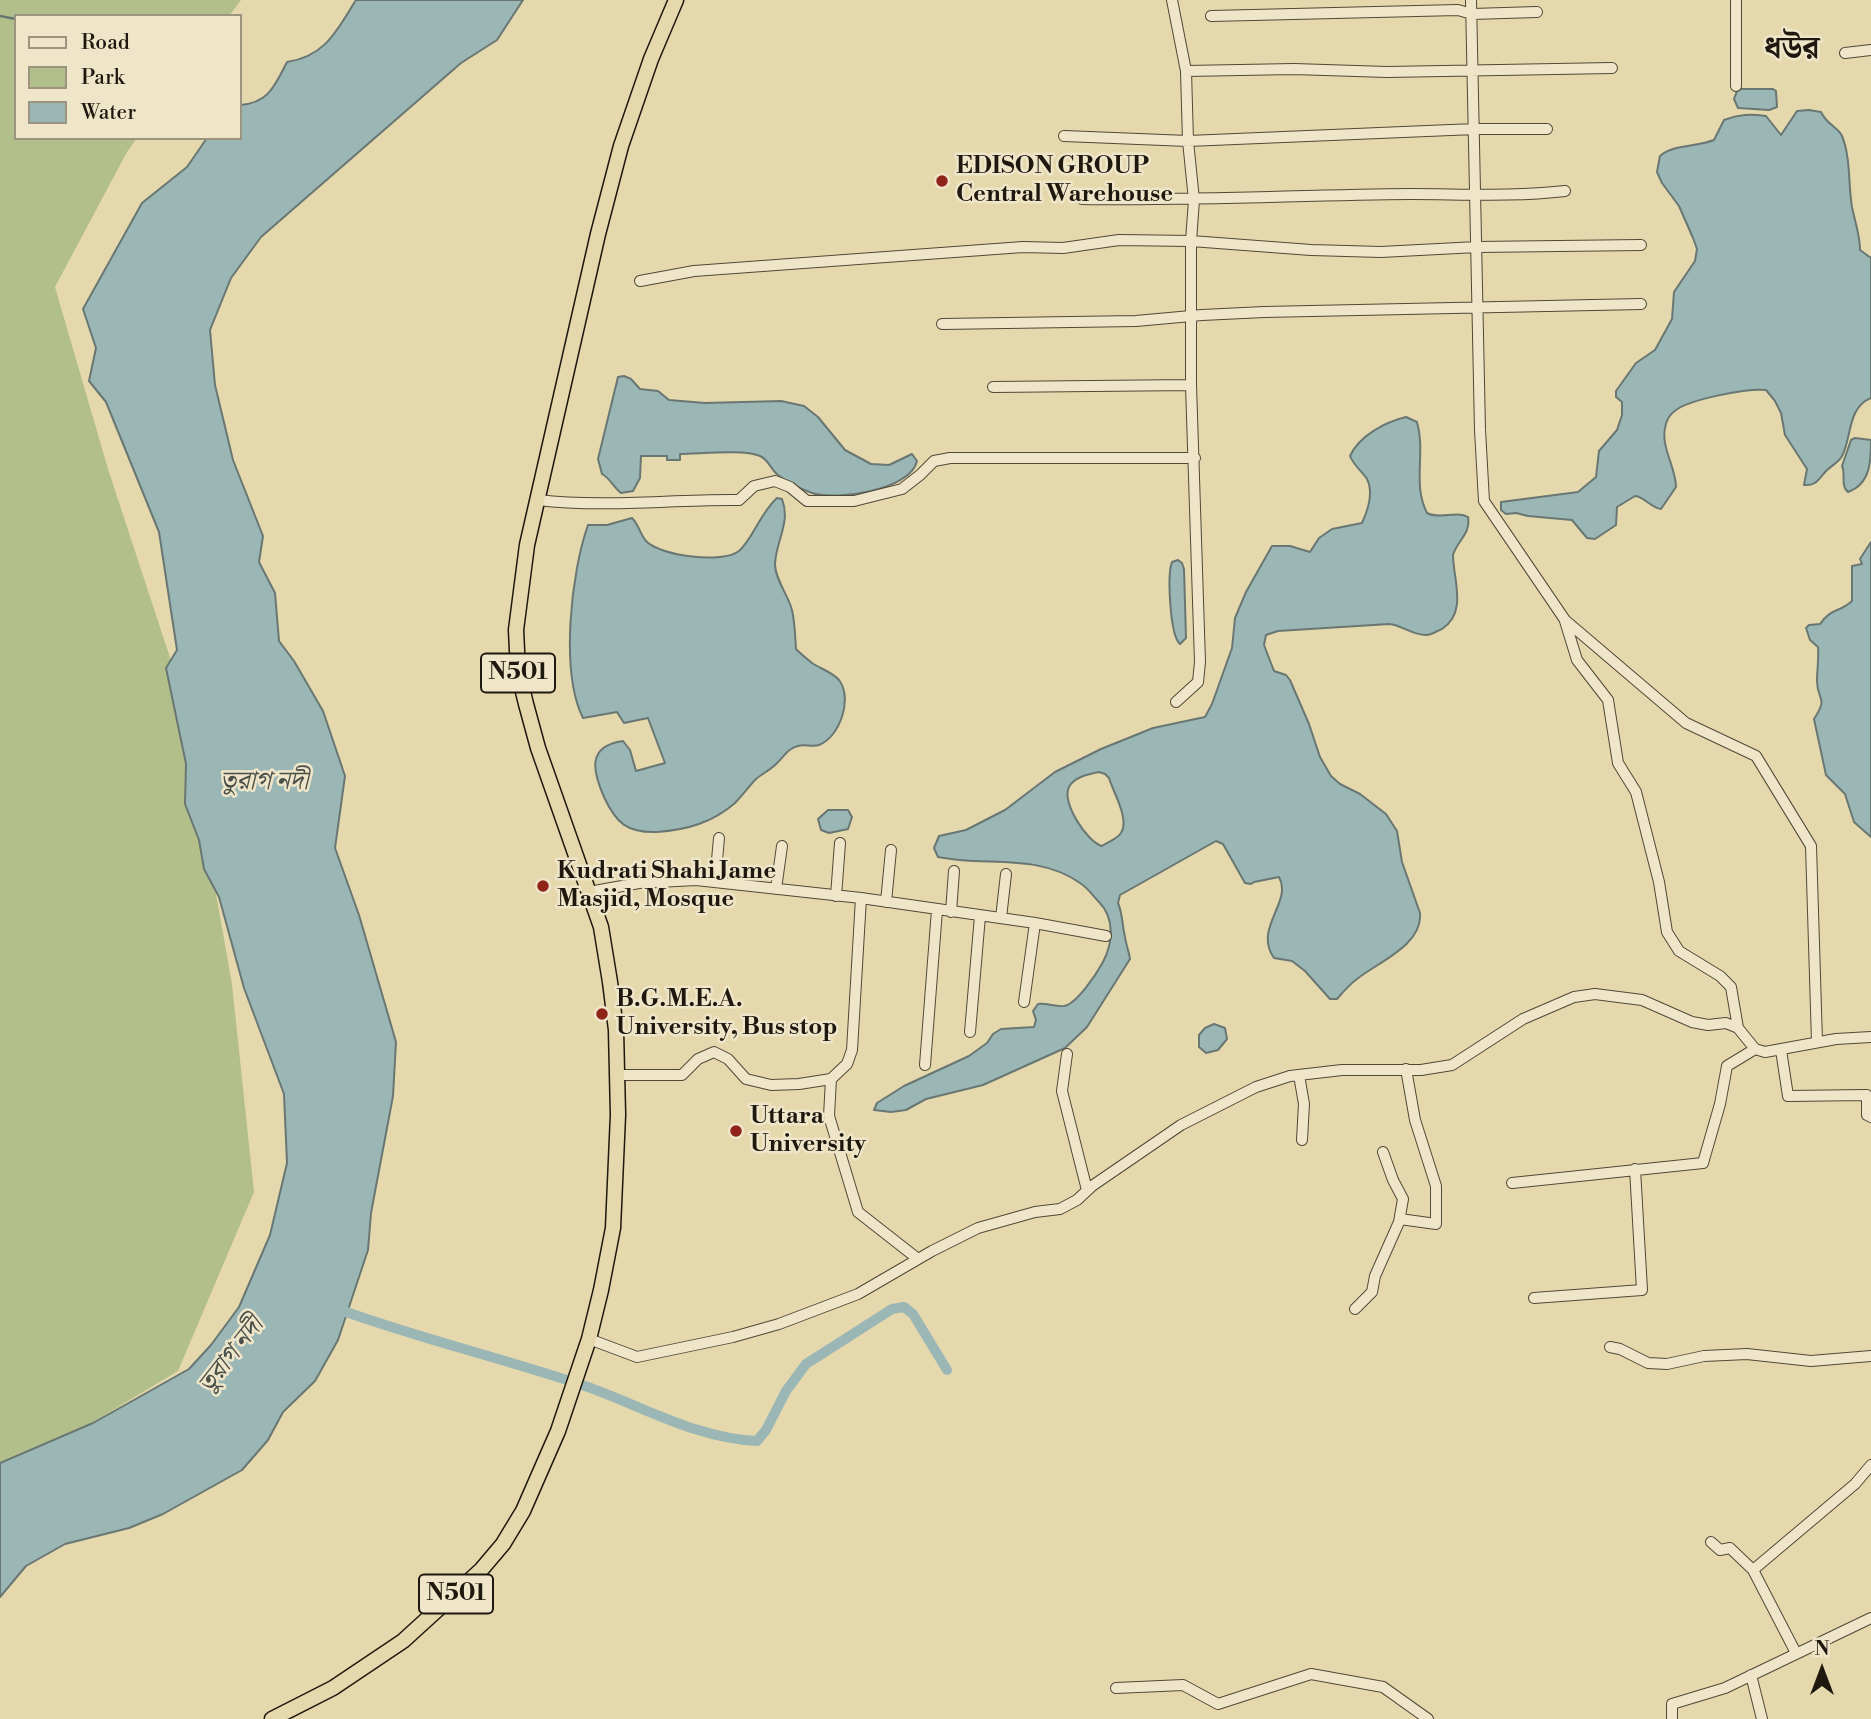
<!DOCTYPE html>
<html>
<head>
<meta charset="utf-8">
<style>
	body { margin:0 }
	#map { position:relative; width:1871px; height:1719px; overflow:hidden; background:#e6d8ad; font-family:"Libre Bodoni",serif }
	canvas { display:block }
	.legend { position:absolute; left:14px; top:14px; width:228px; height:126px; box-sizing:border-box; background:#efe6ca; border:2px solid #9c947f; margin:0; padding:9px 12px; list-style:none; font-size:21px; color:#1f180f }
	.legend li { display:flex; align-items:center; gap:14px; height:35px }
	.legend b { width:35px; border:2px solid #9c947f }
	.north { position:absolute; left:1787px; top:1635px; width:70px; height:70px; -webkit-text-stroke:5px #efe6ca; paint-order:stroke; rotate:0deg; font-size:19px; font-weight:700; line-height:28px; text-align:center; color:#1f180f }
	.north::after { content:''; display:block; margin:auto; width:24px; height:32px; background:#1f180f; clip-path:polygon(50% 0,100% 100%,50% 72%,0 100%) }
</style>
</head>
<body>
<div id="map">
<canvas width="1871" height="1719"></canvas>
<ul class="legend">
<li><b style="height:9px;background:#efe6ca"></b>Road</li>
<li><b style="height:19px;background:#b3bf8b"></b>Park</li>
<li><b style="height:19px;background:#9bb7b5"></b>Water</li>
</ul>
<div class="north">N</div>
</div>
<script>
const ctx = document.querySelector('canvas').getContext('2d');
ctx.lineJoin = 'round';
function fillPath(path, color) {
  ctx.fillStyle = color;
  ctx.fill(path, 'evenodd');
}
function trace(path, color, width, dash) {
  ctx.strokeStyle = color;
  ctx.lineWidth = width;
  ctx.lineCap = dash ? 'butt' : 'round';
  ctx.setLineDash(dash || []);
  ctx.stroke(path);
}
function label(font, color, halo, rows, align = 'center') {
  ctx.font = font + ' "Libre Bodoni","Noto Serif Bengali",serif';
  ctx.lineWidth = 5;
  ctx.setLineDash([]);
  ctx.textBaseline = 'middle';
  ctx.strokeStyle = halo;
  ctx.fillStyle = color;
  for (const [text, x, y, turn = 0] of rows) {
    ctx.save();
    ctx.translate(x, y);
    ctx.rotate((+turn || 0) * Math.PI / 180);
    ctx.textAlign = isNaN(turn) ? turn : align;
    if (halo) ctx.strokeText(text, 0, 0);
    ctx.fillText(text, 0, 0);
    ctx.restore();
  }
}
fillPath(new Path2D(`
	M0,0H241L229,16H16V138H137L127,152L55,287L108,469L179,685L232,984L254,1192L178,1371L0,1478Z`), '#b3bf8b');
const water = new Path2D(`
	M356,0H523L497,40L461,63L261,237L231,278L210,330L215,385L233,460L263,536L259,562L275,593L279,641L294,661L323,711L345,776L335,848L359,915L396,1042L393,1096L371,1213L368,1250L338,1340L315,1381L283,1412L268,1440L242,1470L163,1514L129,1528L65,1544L26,1566L0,1597V1463L93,1423L189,1369L211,1345L239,1307L270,1235L287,1163L284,1094L244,988L219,897L204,869L199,840L185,804L186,764L166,668L177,650L159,532L106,402L89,381L96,348L83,309L142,203L187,167L207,138H240V105C269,103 275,85 287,62C326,56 337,30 356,0Z
	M1741,89H1773L1776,91L1777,107L1769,110L1738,108L1734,99L1737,91Z
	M1809,110L1821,112C1827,125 1839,128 1842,136C1851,158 1848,184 1852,207C1855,222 1860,235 1860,250L1871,258V398C1847,408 1852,437 1842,456C1839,462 1831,466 1826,471C1818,480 1816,486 1804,485L1807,469L1785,435L1781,413L1775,401L1766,390C1748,388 1691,399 1676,410C1670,414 1666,421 1665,428C1661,448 1676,468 1676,487L1661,509C1651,508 1645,497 1635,496L1617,507L1616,525L1595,539L1587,538L1572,520L1528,516L1516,513L1506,514L1501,510V502L1578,492L1596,477L1599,451L1617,430L1622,415V402L1616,397V391L1636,363L1655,350L1672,319L1674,292L1695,261L1697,249L1693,238L1679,206L1662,183L1657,172L1660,156C1674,144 1696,147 1714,140L1724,120C1739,114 1751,114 1766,116L1781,135L1797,111Z
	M624,376L631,379L640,389L658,391L669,400L705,403L781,401L804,406L818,417L845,450L871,464L889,465L912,454L917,461C911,490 836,501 812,493C801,489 787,482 778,475C771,470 769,460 760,456C744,449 699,454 680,454V460H667V456H641L640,478L633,491L621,493C613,487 611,479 602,474L598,459L618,377Z
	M1406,417L1417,422C1426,453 1412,484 1427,513C1440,520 1456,510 1468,517C1471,534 1457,541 1453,555C1453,579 1468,612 1442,629C1437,631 1432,635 1426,635C1412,635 1402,625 1389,624L1278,631L1266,635L1264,645L1274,671L1286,675L1290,680L1309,724L1320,757L1331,776L1340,784L1360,794L1386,814L1397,831L1402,862L1420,913C1423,945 1378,962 1357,979C1350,984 1343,992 1337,999H1330L1305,971L1292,961L1274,958C1253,928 1293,902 1279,877L1254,882L1251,884L1245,883L1223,844L1216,841L1120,895L1118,903C1123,915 1122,925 1125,937C1126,945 1129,951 1130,959L1087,1027L1065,1048L983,1085L926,1099L906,1110L891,1112L874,1110L877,1103L904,1086L969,1056L987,1043L993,1034L1001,1029L1034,1027L1036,1020L1033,1011L1038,1004C1047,1003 1056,1007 1064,1006C1077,1004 1097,973 1103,962C1113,943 1115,918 1099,902C1093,896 1088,888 1080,883C1038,853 986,867 938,857L934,848L939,836L966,830L1005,810L1055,772L1101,749L1153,728L1205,717L1212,704L1232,648L1235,618L1246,592L1272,546H1290L1310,552L1319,538L1332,529L1362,523C1368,510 1374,493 1367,479C1362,471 1354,466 1350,456C1359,436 1385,422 1406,417ZM1099,772L1105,774L1109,778C1113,792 1130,819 1121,833C1117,839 1108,842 1102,846C1087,842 1061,802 1069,787C1074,777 1089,774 1099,772Z
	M1855,438L1871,440C1871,460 1871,484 1848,492C1840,485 1846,475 1842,466L1851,440Z
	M777,498L782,499C791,522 776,541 775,564C775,579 788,595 792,610C795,623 795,636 796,649C801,654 807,659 812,663C821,669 832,672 839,680C853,698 840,737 819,745C813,747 804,744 798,746C787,748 782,760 774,766C768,771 762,774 756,779C749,786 743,795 735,803C712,823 686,830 657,832C627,833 616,823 604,797C593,772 586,746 623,741L630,750L636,771L665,763L648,718L624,723L617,712L583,718C560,672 571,573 588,525H607L632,518C639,525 640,534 646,541C660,556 723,564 739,551C753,539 760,513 777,498Z
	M1871,542V837L1854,822L1845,794L1826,775L1814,719C1829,696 1817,701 1817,681C1817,670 1819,658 1818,647L1810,640L1806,628L1809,625L1820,624C1832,607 1839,613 1852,601V566L1862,564L1860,559Z
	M1178,560L1182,563L1184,569L1186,638L1180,644C1170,636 1167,575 1172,562Z
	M828,810H848L852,817L848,829L829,833L821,830L818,819Z
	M1214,1024L1225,1028L1227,1039L1218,1050L1206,1053L1199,1047V1035L1205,1028Z`);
fillPath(water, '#9bb7b5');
trace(water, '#697773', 2);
trace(new Path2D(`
	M0,16L16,19`), '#697773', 2.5);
trace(new Path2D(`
	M335,1308C417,1338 502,1358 585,1386C640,1405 697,1439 757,1441L766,1430L786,1391L806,1364L892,1309L904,1307L913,1314L947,1370`), '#9bb7b5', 10);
const minor = new Path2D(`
	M1172,0L1186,71L1188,141L1194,200L1191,241V385L1200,662L1198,682L1176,702
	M1471,0L1480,430L1484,501L1565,620L1686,723L1756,756L1811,846L1817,1042
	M1736,0V86
	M1211,16L1458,10L1472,14L1537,12
	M1845,53L1871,50
	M1186,71L1294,69L1387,72L1612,68
	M1064,136L1188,141L1475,129H1547
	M1082,199C1192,201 1302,195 1411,194C1463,194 1514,197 1565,191
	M640,281L694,271L1023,247L1063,248L1119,240L1191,241L1311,250L1381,252L1477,247L1641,245
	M942,324L1136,321L1202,315L1264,312L1641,304
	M993,387L1191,385
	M538,500C605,508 672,499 739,500L754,486L775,481L790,487L807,501H854L902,489L920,475L934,461L950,458H1195
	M1565,621L1577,660L1608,700L1618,763L1636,792L1659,882L1667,932L1679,951L1720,976L1731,987L1738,1028
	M715,882L719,838
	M776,889L782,846
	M589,892L639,883L696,880L861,898L1035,923L1106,936
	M836,896L840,843
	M886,902L891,850
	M951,912L954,871
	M1001,918L1006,874
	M1024,1002L1035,923
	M970,1032L980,916
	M1781,1050L1788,1096L1867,1095V1115L1871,1117
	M1067,1054L1062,1091L1087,1190
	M925,1065L937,910
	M617,1075H682L698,1059L714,1052L728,1059L746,1079L771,1085L799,1084L831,1079L829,1116L858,1212L918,1259
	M1299,1075L1304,1104L1302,1140
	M831,1079L847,1064L852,1050L861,898
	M1512,1183L1703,1163L1720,1104L1727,1066L1755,1049
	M1400,1219L1436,1224V1186L1415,1120L1406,1069
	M1534,1298L1642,1290L1635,1169
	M1355,1309L1372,1292L1375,1276L1399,1222L1403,1199L1393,1180L1383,1152
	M589,1339L637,1357L733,1337L779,1324L858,1294L932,1251L978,1228L1035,1212L1060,1209L1077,1200L1092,1186L1181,1125L1256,1087L1290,1076L1342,1070H1421L1452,1065L1523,1019L1574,997L1595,994L1642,1000L1692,1022L1708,1025L1726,1023L1738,1028L1755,1049L1765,1052L1836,1039L1871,1037
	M1610,1347L1620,1349L1648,1363L1667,1364L1704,1356L1747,1354L1811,1361L1871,1356
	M1711,1542L1720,1550L1730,1548L1753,1570L1796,1653
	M1753,1570L1855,1484L1871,1465
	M1751,1675L1762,1719
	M1116,1688L1183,1685L1218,1704L1311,1674L1383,1687L1428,1719
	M1672,1719V1704L1725,1688L1871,1618`);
const highway = new Path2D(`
	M272,1719L333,1688L403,1641L481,1570L503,1544L523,1511L558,1431L589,1339L601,1290L613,1228L618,1115L616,1030L610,982L601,927L538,748L526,704L518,671L516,630L527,545L598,234L621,146L651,59L676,0`);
trace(minor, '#514836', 12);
trace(highway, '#1f180f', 17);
trace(minor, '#efe6ca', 10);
trace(highway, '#e6d8ad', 14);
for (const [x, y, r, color] of [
	[942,181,7,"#8f2418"],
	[543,886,7,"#8f2418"],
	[602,1014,7,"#8f2418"],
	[736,1131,7,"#8f2418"]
]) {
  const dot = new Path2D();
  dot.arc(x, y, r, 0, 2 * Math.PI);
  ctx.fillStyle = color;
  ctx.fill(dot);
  trace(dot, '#efe6ca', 2.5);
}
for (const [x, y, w] of [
	[518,673,74],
	[456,1594,74]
]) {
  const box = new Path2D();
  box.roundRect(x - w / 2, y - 19.5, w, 39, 5);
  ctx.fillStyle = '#efe6ca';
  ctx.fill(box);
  trace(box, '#1f180f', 2);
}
label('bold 23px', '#1f180f', null, [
	["N501",518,673],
	["N501",456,1594]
]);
label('bold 24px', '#1f180f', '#efe6ca', [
	["EDISON GROUP",956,167],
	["Central Warehouse",956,195],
	["Kudrati Shahi Jame",557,872],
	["Masjid, Mosque",557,900],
	["B.G.M.E.A.",616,1000],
	["University, Bus stop",616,1028],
	["Uttara",750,1117],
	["University",750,1145]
], 'left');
label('italic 26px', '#4a5049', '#efe6ca', [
	["তুরাগ নদী",264,783],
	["তুরাগ নদী",232,1356,-52]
]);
label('bold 32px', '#1f180f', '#efe6ca', [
	["ধউর",1792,50]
]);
</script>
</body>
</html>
